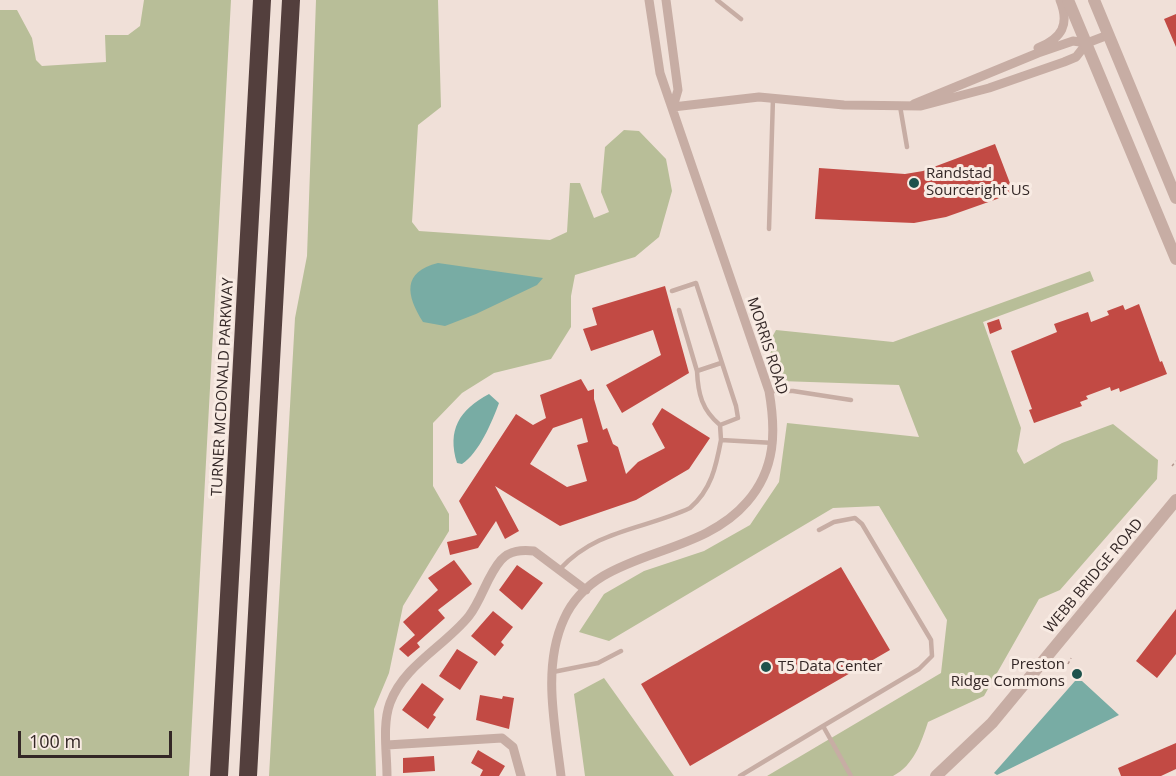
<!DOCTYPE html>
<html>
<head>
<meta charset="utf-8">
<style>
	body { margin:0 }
	#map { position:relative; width:1176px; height:776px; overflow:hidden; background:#f0e0d8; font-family:"Open Sans",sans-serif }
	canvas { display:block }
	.scale { position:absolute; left:18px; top:731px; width:154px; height:27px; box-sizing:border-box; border:3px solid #332726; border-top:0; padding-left:8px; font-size:18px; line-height:21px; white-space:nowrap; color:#332726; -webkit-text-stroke:4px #f8ebe3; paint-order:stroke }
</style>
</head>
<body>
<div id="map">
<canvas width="1176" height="776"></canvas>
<div class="scale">100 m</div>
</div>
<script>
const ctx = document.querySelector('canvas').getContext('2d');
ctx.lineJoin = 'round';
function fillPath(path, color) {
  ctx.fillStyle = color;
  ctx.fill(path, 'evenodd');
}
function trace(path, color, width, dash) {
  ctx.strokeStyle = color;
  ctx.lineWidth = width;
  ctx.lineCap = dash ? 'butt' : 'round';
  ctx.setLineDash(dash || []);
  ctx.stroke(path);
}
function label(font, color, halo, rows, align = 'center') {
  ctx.font = font + ' "Open Sans",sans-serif';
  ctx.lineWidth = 6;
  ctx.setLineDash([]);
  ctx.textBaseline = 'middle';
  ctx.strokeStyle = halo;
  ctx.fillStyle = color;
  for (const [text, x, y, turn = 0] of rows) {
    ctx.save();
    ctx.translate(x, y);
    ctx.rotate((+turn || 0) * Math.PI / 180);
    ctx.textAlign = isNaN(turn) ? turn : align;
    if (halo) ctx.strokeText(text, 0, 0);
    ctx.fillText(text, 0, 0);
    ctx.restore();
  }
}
fillPath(new Path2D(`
	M144,0H231L189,776H0V10H17L32,38L36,60L42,66L106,62L105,35H128L140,26Z
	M316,0H438L441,107L418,125L412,222L419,231L550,240L567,232L570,183H580L594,218L609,212L601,192L605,147L624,130L639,131L666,159L672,191L659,237L635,257L575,275L571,296V327L551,359L494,373L462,393L433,423V486L449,514V531L403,606L389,673L374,709L376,776H269L295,318L307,256Z
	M1090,271L1094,281L983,322L1021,428L1017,451L1024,464L1062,443L1113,424L1158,460L1157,479L1060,590L1039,599L984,696L928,722C921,743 914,765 893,776H767L941,673L947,620L879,506L833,508L609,641L579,632L604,594L644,571L704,551L750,525L779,482L787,423L919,437L899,385L780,381L768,345L776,330L893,342Z
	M604,678L674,776H585L574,694Z`), '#b8be98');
fillPath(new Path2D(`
	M438,263L543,278L537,285L476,314L445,326L423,322C406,295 402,272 438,263Z
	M489,394L499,403C492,422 479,453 462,464L457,463C447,430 459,410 489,394Z
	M1075,681H1082L1119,715L997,775L994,773Z`), '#78aca4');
fillPath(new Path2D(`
	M1176,14V47L1164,19Z
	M995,144L1013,191L997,199L946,217L914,223L815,219L819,168L905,174L923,171Z
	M665,286L689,373L622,413L606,385L661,355L653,330L591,351L583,329L597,325L592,308Z
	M1139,304L1160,362L1162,361L1167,374L1120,392L1119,388L1111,391L1110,387L1086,396L1088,399L1080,402L1082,406L1034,423L1029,410L1032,409L1011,351L1057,332L1054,324L1088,312L1091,322L1109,315L1107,311L1123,305L1125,310Z
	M999,319L1002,329L990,334L987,323Z
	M581,379L588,391L594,389V399L603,430L607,428L613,444L618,447L626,474L638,462L665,448L652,424L662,408L710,438L689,469L636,500L560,526L495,486L519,531L505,539L496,521L478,548L450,555L447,542L477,535L459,501L516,414L533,425L546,418L540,395ZM582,418L588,442L577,445L587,481L567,487L530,464L553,428Z
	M454,560L472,584L438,610L445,618L417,643L420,647L408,657L399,649L415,635L403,622L438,590L428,578Z
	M517,565L543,583L522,610L499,590Z
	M841,567L890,650L690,766L641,684Z
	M1176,609V654L1157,678L1136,661Z
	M493,611L513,627L501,642L504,645L495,656L471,636Z
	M457,649L478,662L460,690L439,676Z
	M422,683L444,699L433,715L436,717L428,729L402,710Z
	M480,695L502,699L503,696L514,698L509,729L476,720Z
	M1176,743V769L1161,776H1121L1118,768Z
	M478,750L505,766L499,776H480L483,770L471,763Z
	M434,756L435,771L403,773V758Z`), '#c24a44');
trace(new Path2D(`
	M1172,466L1176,461
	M1051,619L1056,612
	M1068,664L1071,658`), '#b3978f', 1.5, [3, 3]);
trace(new Path2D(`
	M717,0L741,19
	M900,106L907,147
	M769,229L773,98
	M672,291L696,283L736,406L738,418L720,425
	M679,310L697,371L721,363
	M697,371C698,394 702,410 720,425L721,440
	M769,391H793L851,400
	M819,530L834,522L855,518L862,524L931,640L932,656L919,669L823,726L851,776
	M560,569C597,529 643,530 690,508C711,490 716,467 721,440L774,443
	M553,672L598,663L621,651
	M740,776L823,726`), '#c7ada4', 4.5);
trace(new Path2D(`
	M666,0L678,90L673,107
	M1038,48C1062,38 1070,25 1060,0
	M914,104L1038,53L1073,41L1087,43L1108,35
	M673,107L759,97L844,105L921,106L989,88L1064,62L1076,57L1087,43
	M387,745L502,738L513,747L521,776
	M387,776C387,753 382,725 390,703C404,665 445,646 469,616C482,599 487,576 501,560C510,550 522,550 534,551L586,590
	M561,776C555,725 542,667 564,619C596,547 697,561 747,502C776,469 776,431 769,391L660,73L649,0`), '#c7ada4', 9);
trace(new Path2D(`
	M1068,0L1176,259
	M1094,0L1176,198
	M936,776L992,723L1176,500`), '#c7ada4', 12);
trace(new Path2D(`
	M219,776L262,0
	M248,776L291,0`), '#533f3d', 18);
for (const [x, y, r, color] of [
	[914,183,6,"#1d524c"],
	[766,667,6,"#1d524c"],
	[1077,674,6,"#1d524c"]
]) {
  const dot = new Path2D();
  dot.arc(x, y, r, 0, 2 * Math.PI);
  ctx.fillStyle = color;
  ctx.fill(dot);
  trace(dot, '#f8ebe3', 2);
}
label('15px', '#332726', '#f8ebe3', [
	["Randstad",926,174],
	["Sourceright US",926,191],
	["Preston",1065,665,"right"],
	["Ridge Commons",1065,682,"right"],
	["T5 Data Center",778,667]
], 'left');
label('15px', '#332726', '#f8ebe3', [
	["MORRIS ROAD",767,346,72],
	["TURNER MCDONALD PARKWAY",223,387,-87],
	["WEBB BRIDGE ROAD",1094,576,-50]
]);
</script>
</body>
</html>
